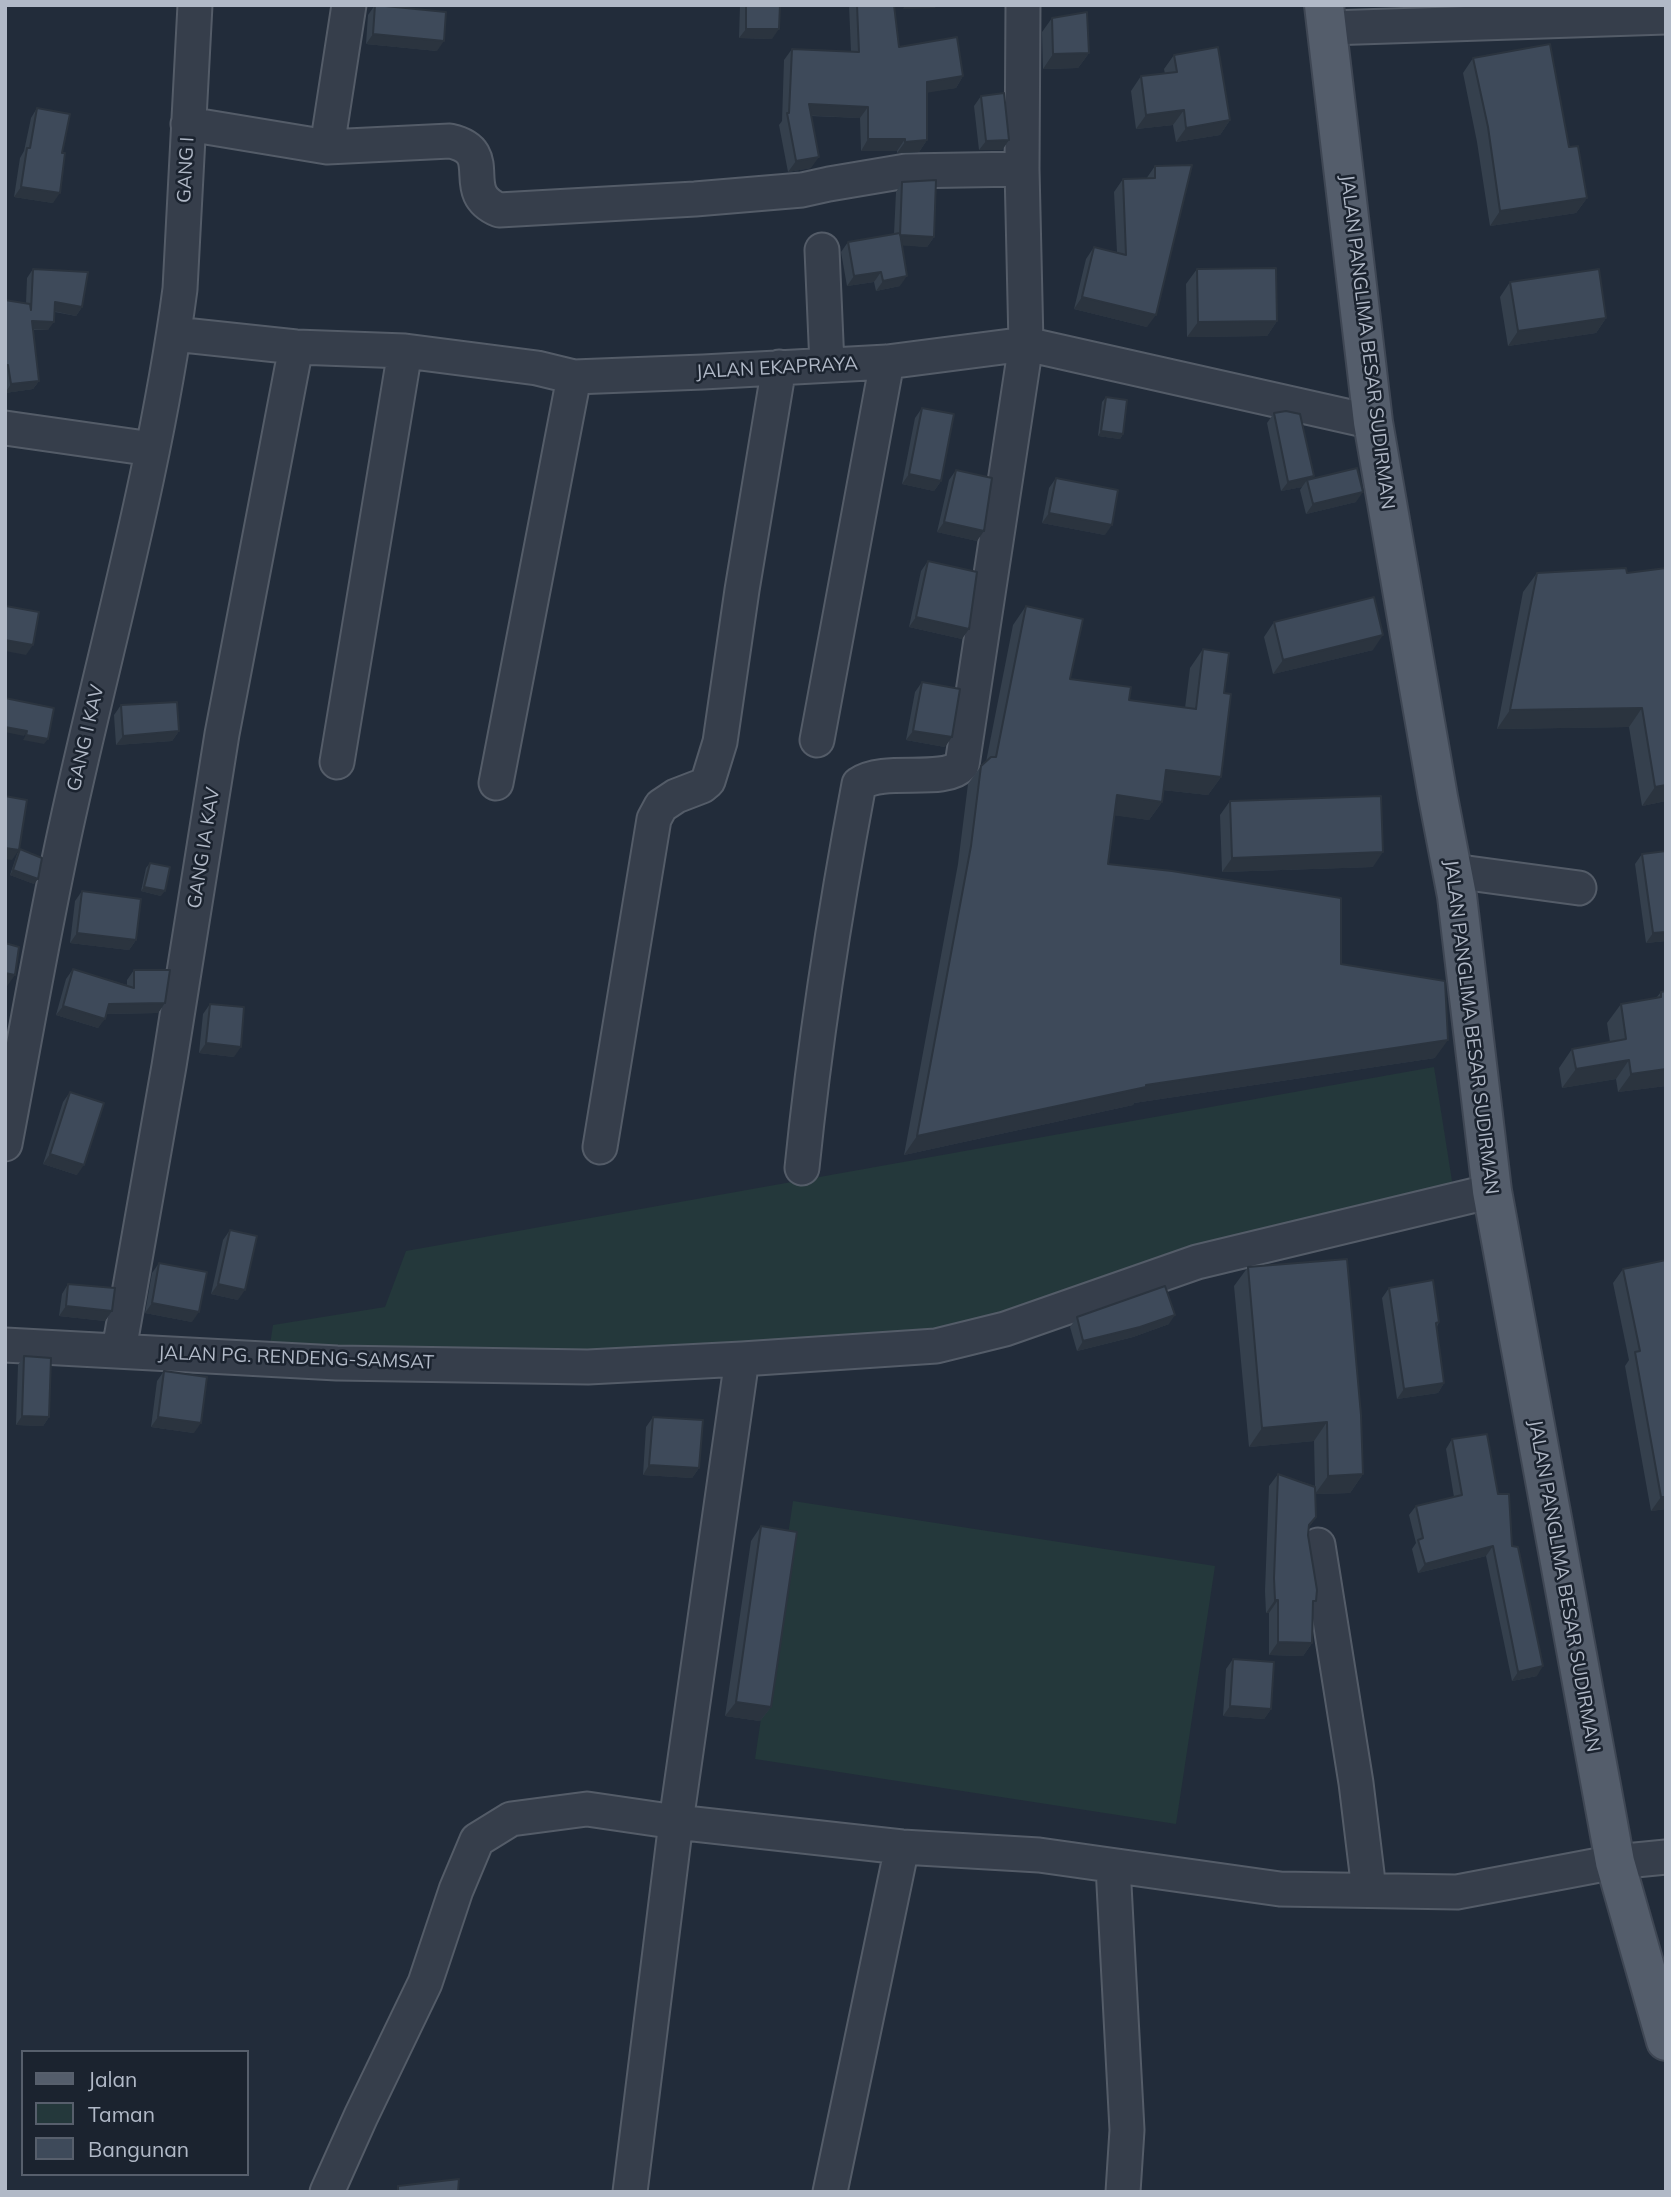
<!DOCTYPE html>
<html>
<head>
<meta charset="utf-8">
<style>
	body { margin:0 }
	#map { position:relative; width:1671px; height:2197px; overflow:hidden; background:#222c3a; font-family:Mulish,sans-serif }
	canvas { display:block }
	.frame { position:absolute; inset:0; border:7px solid #b1b9c7; pointer-events:none }
	.legend { position:absolute; left:21px; top:2050px; width:228px; height:126px; box-sizing:border-box; background:#1b232f; border:2px solid #575f6c; margin:0; padding:9px 12px; list-style:none; font-size:21px; color:#b1b9c7 }
	.legend li { display:flex; align-items:center; gap:14px; height:35px }
	.legend b { width:35px; border:2px solid #575f6c }
</style>
</head>
<body>
<div id="map">
<canvas width="1671" height="2197"></canvas>
<div class="frame"></div>
<ul class="legend">
<li><b style="height:9px;background:#545d6b"></b>Jalan</li>
<li><b style="height:19px;background:#24383b"></b>Taman</li>
<li><b style="height:19px;background:#3e4a5a"></b>Bangunan</li>
</ul>
</div>
<script>
const ctx = document.querySelector('canvas').getContext('2d');
ctx.lineJoin = 'round';
function fillPath(path, color) {
  ctx.fillStyle = color;
  ctx.fill(path, 'evenodd');
}
function trace(path, color, width, dash) {
  ctx.strokeStyle = color;
  ctx.lineWidth = width;
  ctx.lineCap = dash ? 'butt' : 'round';
  ctx.setLineDash(dash || []);
  ctx.stroke(path);
}
function label(font, color, halo, rows, align = 'center') {
  ctx.font = font + ' Mulish,sans-serif';
  ctx.lineWidth = 5;
  ctx.setLineDash([]);
  ctx.textBaseline = 'middle';
  ctx.strokeStyle = halo;
  ctx.fillStyle = color;
  for (const [text, x, y, turn = 0] of rows) {
    ctx.save();
    ctx.translate(x, y);
    ctx.rotate((+turn || 0) * Math.PI / 180);
    ctx.textAlign = isNaN(turn) ? turn : align;
    if (halo) ctx.strokeText(text, 0, 0);
    ctx.fillText(text, 0, 0);
    ctx.restore();
  }
}
fillPath(new Path2D(`
	M1434,1067L1455,1200L936,1346L268,1358L273,1325L385,1307L406,1251Z
	M793,1501L1215,1566L1176,1824L755,1759Z`), '#24383b');
const minor = new Path2D(`
	M1328,28L1666,17
	M188,124L327,147L450,141C500,152 455,192 499,210L695,199L802,190L829,184L906,171L1022,169
	M327,147L349,5
	M822,250L827,365
	M174,334L296,347L405,351L537,368L574,377L703,372L887,362L1026,344L1373,422
	M5,428L152,449
	M817,740L887,362
	M337,762L405,351
	M496,783L574,377
	M1453,871L1579,888
	M5,1144C25,1039 43,932 66,827C105,648 156,471 180,289L195,5
	M600,1147L654,819L661,806L676,796L702,786L708,781L720,742L742,590L779,367
	M802,1168C815,1039 835,911 859,784C885,766 944,785 962,765L1026,344L1022,169L1023,5
	M5,1345L337,1363L588,1367L742,1359L936,1346L1005,1329L1197,1262L1492,1191
	M119,1350L169,1066L222,734L296,347
	M1318,1545L1356,1783L1369,1890
	M1113,1866L1127,2130L1123,2192
	M327,2192L361,2116L425,1983L456,1890L477,1840L511,1819L587,1809L676,1822L902,1847L1039,1855L1280,1889L1457,1892L1615,1862L1666,1857
	M630,2192L676,1822L742,1359
	M830,2192L902,1847`);
const major = new Path2D(`
	M1324,5L1373,422L1438,797L1457,896L1492,1191L1615,1862L1666,2041`);
trace(minor, '#545c68', 37);
trace(major, '#3f4754', 42);
trace(minor, '#363e4b', 33);
trace(major, '#545d6b', 38);
fillPath(new Path2D(`
	M375,5L437,51L366,44L368,15Z
	M740,5H780L772,39L739,38Z
	M849,5H894L899,47L963,76L956,88L927,92V140L919,152L897,153V151H861L860,118L811,116V168L788,172L779,125L782,121L784,60L792,49L851,52Z
	M1052,18L1089,53L1078,68L1043,69L1042,32Z
	M1174,55L1230,120L1220,135L1176,142L1173,125L1136,129L1131,91L1141,76L1165,74L1164,69Z
	M1473,58L1587,198L1576,213L1490,226L1477,142L1463,73Z
	M981,96L1009,140L1002,150H979L974,106Z
	M37,108L62,153L53,203L14,197L20,158L24,151L31,118Z
	M1192,165L1147,327L1074,309L1086,259L1094,247L1117,252L1114,192L1123,179H1146L1155,166Z
	M902,182L934,237L927,247L902,245L900,286L876,291L874,282L847,286L841,252L848,242L894,234L896,192Z
	M33,269L82,307L76,316L55,312L48,330H33L39,381L33,389L5,393V300L26,303L27,278Z
	M1197,269L1277,321L1267,336L1187,337L1186,284Z
	M1510,282L1606,318L1596,333L1508,346L1500,297Z
	M1106,397L1123,434L1120,439L1098,436L1102,402Z
	M922,408L941,481L934,491L902,484L915,418Z
	M1274,413L1312,478L1356,502L1306,514L1300,490L1302,487L1281,491L1267,423Z
	M956,470L977,541L937,532L949,480Z
	M1056,478L1105,535L1042,523L1049,488Z
	M928,561L962,639L909,627L921,571Z
	M1626,568L1666,801L1642,806L1629,727L1497,729L1523,592L1537,573Z
	M1026,606L1070,679L1129,700L1185,708L1190,668L1203,649L1224,693L1221,777L1208,795L1163,790L1162,802L1149,820L1114,815L1108,864L1341,964L1435,1058L1134,1103L1133,1105L904,1155L958,864L968,784L981,766L986,762L1013,625Z
	M1274,622L1373,650L1273,674L1264,637Z
	M922,682L945,747L906,740L915,692Z
	M121,705L179,731L172,741L116,745L114,715Z
	M1230,801L1373,867L1222,872L1220,815Z
	M20,849L34,884L10,875L17,854Z
	M1666,851V941L1646,943L1635,864L1642,854Z
	M150,863L161,896L141,891L146,868Z
	M82,891L136,940L129,950L70,943L75,901Z
	M73,969L127,985V980L134,970L165,1003L158,1013L107,1014L98,1028L56,1015L66,979Z
	M1661,992L1666,1086L1618,1092L1616,1079L1562,1088L1559,1068L1572,1049L1610,1042L1607,1023L1621,1004L1656,998Z
	M210,1004L234,1057L199,1053L203,1014Z
	M70,1092L77,1175L43,1164L63,1102Z
	M230,1230L238,1300L211,1294L223,1240Z
	M1666,1260V1509L1651,1511L1625,1366L1629,1360L1613,1283L1623,1269Z
	M159,1263L192,1322L145,1313L152,1273Z
	M1248,1267L1363,1474L1350,1493L1315,1494L1316,1517L1309,1527L1308,1535L1316,1601L1313,1605L1312,1643L1303,1656L1269,1655V1613H1266L1265,1591L1269,1486L1278,1474L1315,1486L1314,1441L1249,1447L1234,1286Z
	M68,1284L112,1311L105,1321L59,1316L62,1294Z
	M1389,1288L1439,1322L1437,1327L1444,1383L1438,1393L1397,1399L1382,1298Z
	M1077,1317L1169,1324L1133,1337L1077,1351L1070,1327Z
	M24,1356L49,1417L43,1426L16,1425L18,1365Z
	M164,1371L194,1433L151,1427L157,1381Z
	M653,1417L699,1468L692,1478L643,1475L646,1427Z
	M1452,1439L1498,1494L1512,1546L1537,1676L1512,1681L1486,1556L1418,1573L1412,1549L1416,1543L1409,1515L1416,1506L1454,1497L1446,1449Z
	M761,1526L771,1707L760,1721L725,1716L751,1541Z
	M1233,1659L1271,1709L1264,1719L1223,1716L1226,1669Z`), '#35404d');
fillPath(new Path2D(`
	M905,5H937L935,8L903,9Z
	M1043,5H1077L1042,6Z
	M746,29H779L772,39L739,38Z
	M373,34L444,41L437,51L366,44Z
	M1089,53L1078,68L1043,69L1053,54Z
	M963,76L956,88L920,94L927,82Z
	M809,104L868,107L860,118L801,115Z
	M1184,110L1173,125L1136,129L1146,115Z
	M1230,120L1220,135L1176,142L1186,128Z
	M868,139H905L897,151H861Z
	M927,140L919,152L897,153L905,142Z
	M1009,140L1002,150H979L986,141Z
	M819,157L811,168L788,172L796,161Z
	M21,187L60,193L53,203L14,197Z
	M1587,198L1576,213L1490,226L1500,211Z
	M900,235L934,237L927,247L893,245Z
	M881,272L874,282L847,286L854,276Z
	M907,276L900,286L876,291L883,281Z
	M1082,297L1156,315L1147,327L1074,309Z
	M55,302L82,307L76,316L49,310Z
	M1606,318L1596,333L1508,346L1518,331Z
	M32,321L54,322L48,330L26,329Z
	M1277,321L1267,336L1187,337L1198,322Z
	M39,381L33,389L5,393L11,384Z
	M1101,431L1123,434L1120,439L1098,436Z
	M909,474L941,481L934,491L902,484Z
	M1314,476L1308,484L1307,480L1302,487L1281,491L1288,482Z
	M1363,492L1356,502L1306,514L1313,504Z
	M1049,513L1112,525L1105,535L1042,523Z
	M944,522L984,531L977,541L937,532Z
	M916,617L969,629L962,639L909,627Z
	M1383,635L1373,650L1273,674L1283,660Z
	M5,640L33,645L26,655L5,651Z
	M1642,708L1629,727L1497,729L1510,710Z
	M5,727L27,731L24,736L5,732Z
	M179,731L172,741L116,745L123,736Z
	M913,731L952,737L945,747L906,740Z
	M26,735L48,739L44,744L23,740Z
	M1166,770L1221,777L1208,795L1153,789Z
	M1666,785V801L1642,806L1655,787Z
	M1117,795L1162,802L1149,820L1104,814Z
	M5,848L19,850L12,860L5,859Z
	M1383,852L1373,867L1222,872L1232,858Z
	M13,870L38,879L34,884L10,875Z
	M144,887L165,891L161,896L141,891Z
	M1666,932V941L1646,943L1653,933Z
	M77,933L136,940L129,950L70,943Z
	M5,973L15,975L5,989Z
	M165,1003L158,1013L102,1014L109,1004Z
	M63,1006L105,1019L98,1028L56,1015Z
	M1448,1040L1435,1058L1134,1103L1133,1105L904,1155L917,1136L1146,1085Z
	M206,1043L241,1047L234,1057L199,1053Z
	M1629,1060L1616,1079L1562,1088L1576,1069Z
	M1666,1069V1086L1618,1092L1631,1074Z
	M50,1154L84,1165L77,1175L43,1164Z
	M218,1284L245,1290L238,1300L211,1294Z
	M152,1303L199,1312L192,1322L145,1313Z
	M66,1306L112,1311L105,1321L59,1316Z
	M1175,1315L1169,1324L1133,1337L1077,1351L1083,1341Z
	M1444,1383L1438,1393L1397,1399L1404,1389Z
	M22,1416L49,1417L43,1426L16,1425Z
	M158,1417L201,1423L194,1433L151,1427Z
	M1327,1422L1314,1441L1249,1447L1262,1428Z
	M649,1465L699,1468L692,1478L643,1475Z
	M1363,1474L1350,1493L1315,1494L1328,1476Z
	M1661,1497H1666V1509L1651,1511Z
	M1493,1546L1486,1556L1418,1573L1425,1564Z
	M1275,1600H1278L1269,1613H1266Z
	M1278,1642L1312,1643L1303,1656L1269,1655Z
	M1543,1666L1537,1676L1512,1681L1518,1672Z
	M736,1702L771,1707L760,1721L725,1716Z
	M1230,1706L1271,1709L1264,1719L1223,1716Z`), '#2b343f');
const building = new Path2D(`
	M375,5L446,12L444,41L373,34Z
	M746,5H780L779,29H746Z
	M857,5H894L899,47L957,37L963,76L927,82V140L905,142V139H868V107L809,104L819,157L796,161L787,113H789L792,49L859,52Z
	M1087,12L1089,53L1053,54L1052,18Z
	M1550,44L1569,147L1578,146L1587,198L1500,211L1488,127L1473,58Z
	M1218,47L1230,120L1186,128L1184,110L1146,115L1141,76L1177,72L1174,55Z
	M1004,93L1009,140L986,141L981,96Z
	M37,108L70,114L62,153H65L60,193L21,187L27,148H30Z
	M1192,165L1156,315L1082,297L1094,247L1126,255L1123,179L1155,178V166Z
	M936,180L934,237L900,235L902,182Z
	M900,233L907,276L883,281L881,272L854,276L848,242Z
	M1276,268L1277,321L1198,322L1197,269Z
	M33,269L88,272L82,307L55,302L54,322L32,321L39,381L11,384L8,365H5V300L30,304L31,310Z
	M1599,269L1606,318L1518,331L1510,282Z
	M1106,397L1127,400L1123,434L1101,431Z
	M922,408L954,414L941,481L909,474Z
	M1286,411L1300,414L1314,476L1288,482L1274,413Z
	M1357,468L1363,492L1313,504L1307,480Z
	M956,470L992,478L984,531L944,522Z
	M1056,478L1118,490L1112,525L1049,513Z
	M928,561L977,572L969,629L916,617Z
	M1626,568L1627,573L1666,568V785L1655,787L1642,708L1510,710L1537,573Z
	M1374,597L1383,635L1283,660L1274,622Z
	M6,606L39,612L33,645L5,640Z
	M1026,606L1083,619L1070,679L1131,687L1129,700L1196,709L1203,649L1229,653L1224,693L1231,694L1221,777L1166,770L1162,802L1117,795L1108,864L1172,871L1341,898V964L1445,981L1448,1040L1146,1085V1087L917,1136L971,846L981,766L991,757H996Z
	M922,682L960,689L952,737L913,731Z
	M5,698L54,708L48,739L26,735L27,731L5,727Z
	M177,702L179,731L123,736L121,705Z
	M5,796L27,800L19,850L5,848Z
	M1381,796L1383,852L1232,858L1230,801Z
	M20,849L42,858L38,879L13,870Z
	M1666,851V932L1653,933L1642,854Z
	M150,863L170,867L165,891L144,887Z
	M82,891L141,899L136,940L77,933Z
	M5,943L19,947L15,975L5,973Z
	M73,969L134,988V970H170L165,1003L109,1004L105,1019L63,1006Z
	M1666,991V1069L1631,1074L1629,1060L1576,1069L1572,1049L1626,1039L1621,1004L1661,997V992Z
	M210,1004L244,1007L241,1047L206,1043Z
	M70,1092L104,1103L84,1165L50,1154Z
	M230,1230L257,1236L245,1290L218,1284Z
	M1347,1259L1361,1415L1363,1474L1328,1476L1327,1422L1262,1428L1248,1267Z
	M1666,1260V1497H1661L1635,1352L1640,1351L1623,1269Z
	M159,1263L207,1272L199,1312L152,1303Z
	M1433,1280L1439,1322L1436,1323L1444,1383L1404,1389L1389,1288Z
	M68,1284L115,1288L112,1311L66,1306Z
	M1165,1286L1175,1315L1140,1327L1083,1341L1077,1317Z
	M24,1356L51,1358L49,1417L22,1416Z
	M164,1371L207,1377L201,1423L158,1417Z
	M653,1417L703,1420L699,1468L649,1465Z
	M1487,1434L1498,1494H1509L1512,1546L1518,1547L1543,1666L1518,1672L1493,1546L1425,1564L1418,1540L1423,1538L1416,1506L1462,1495L1452,1439Z
	M1278,1474L1315,1487L1316,1517L1309,1525L1308,1535L1317,1590L1316,1601H1313L1312,1643L1278,1642V1600H1275L1274,1578Z
	M761,1526L797,1532L771,1707L736,1702Z
	M1233,1659L1274,1662L1271,1709L1230,1706Z
	M459,2179L458,2192H398V2186Z`);
fillPath(building, '#3e4a5a');
trace(building, '#2b343f', 2);
label('19px', '#b1b9c7', '#1b232f', [
	["GANG I",186,170,-87],
	["JALAN PANGLIMA BESAR SUDIRMAN",1367,342,83],
	["JALAN EKAPRAYA",777,368,-3],
	["GANG I KAV",86,738,-77],
	["GANG IA KAV",204,848,-81],
	["JALAN PANGLIMA BESAR SUDIRMAN",1471,1027,83],
	["JALAN PG. RENDENG-SAMSAT",296,1358,2],
	["JALAN PANGLIMA BESAR SUDIRMAN",1564,1586,80]
]);
</script>
</body>
</html>
